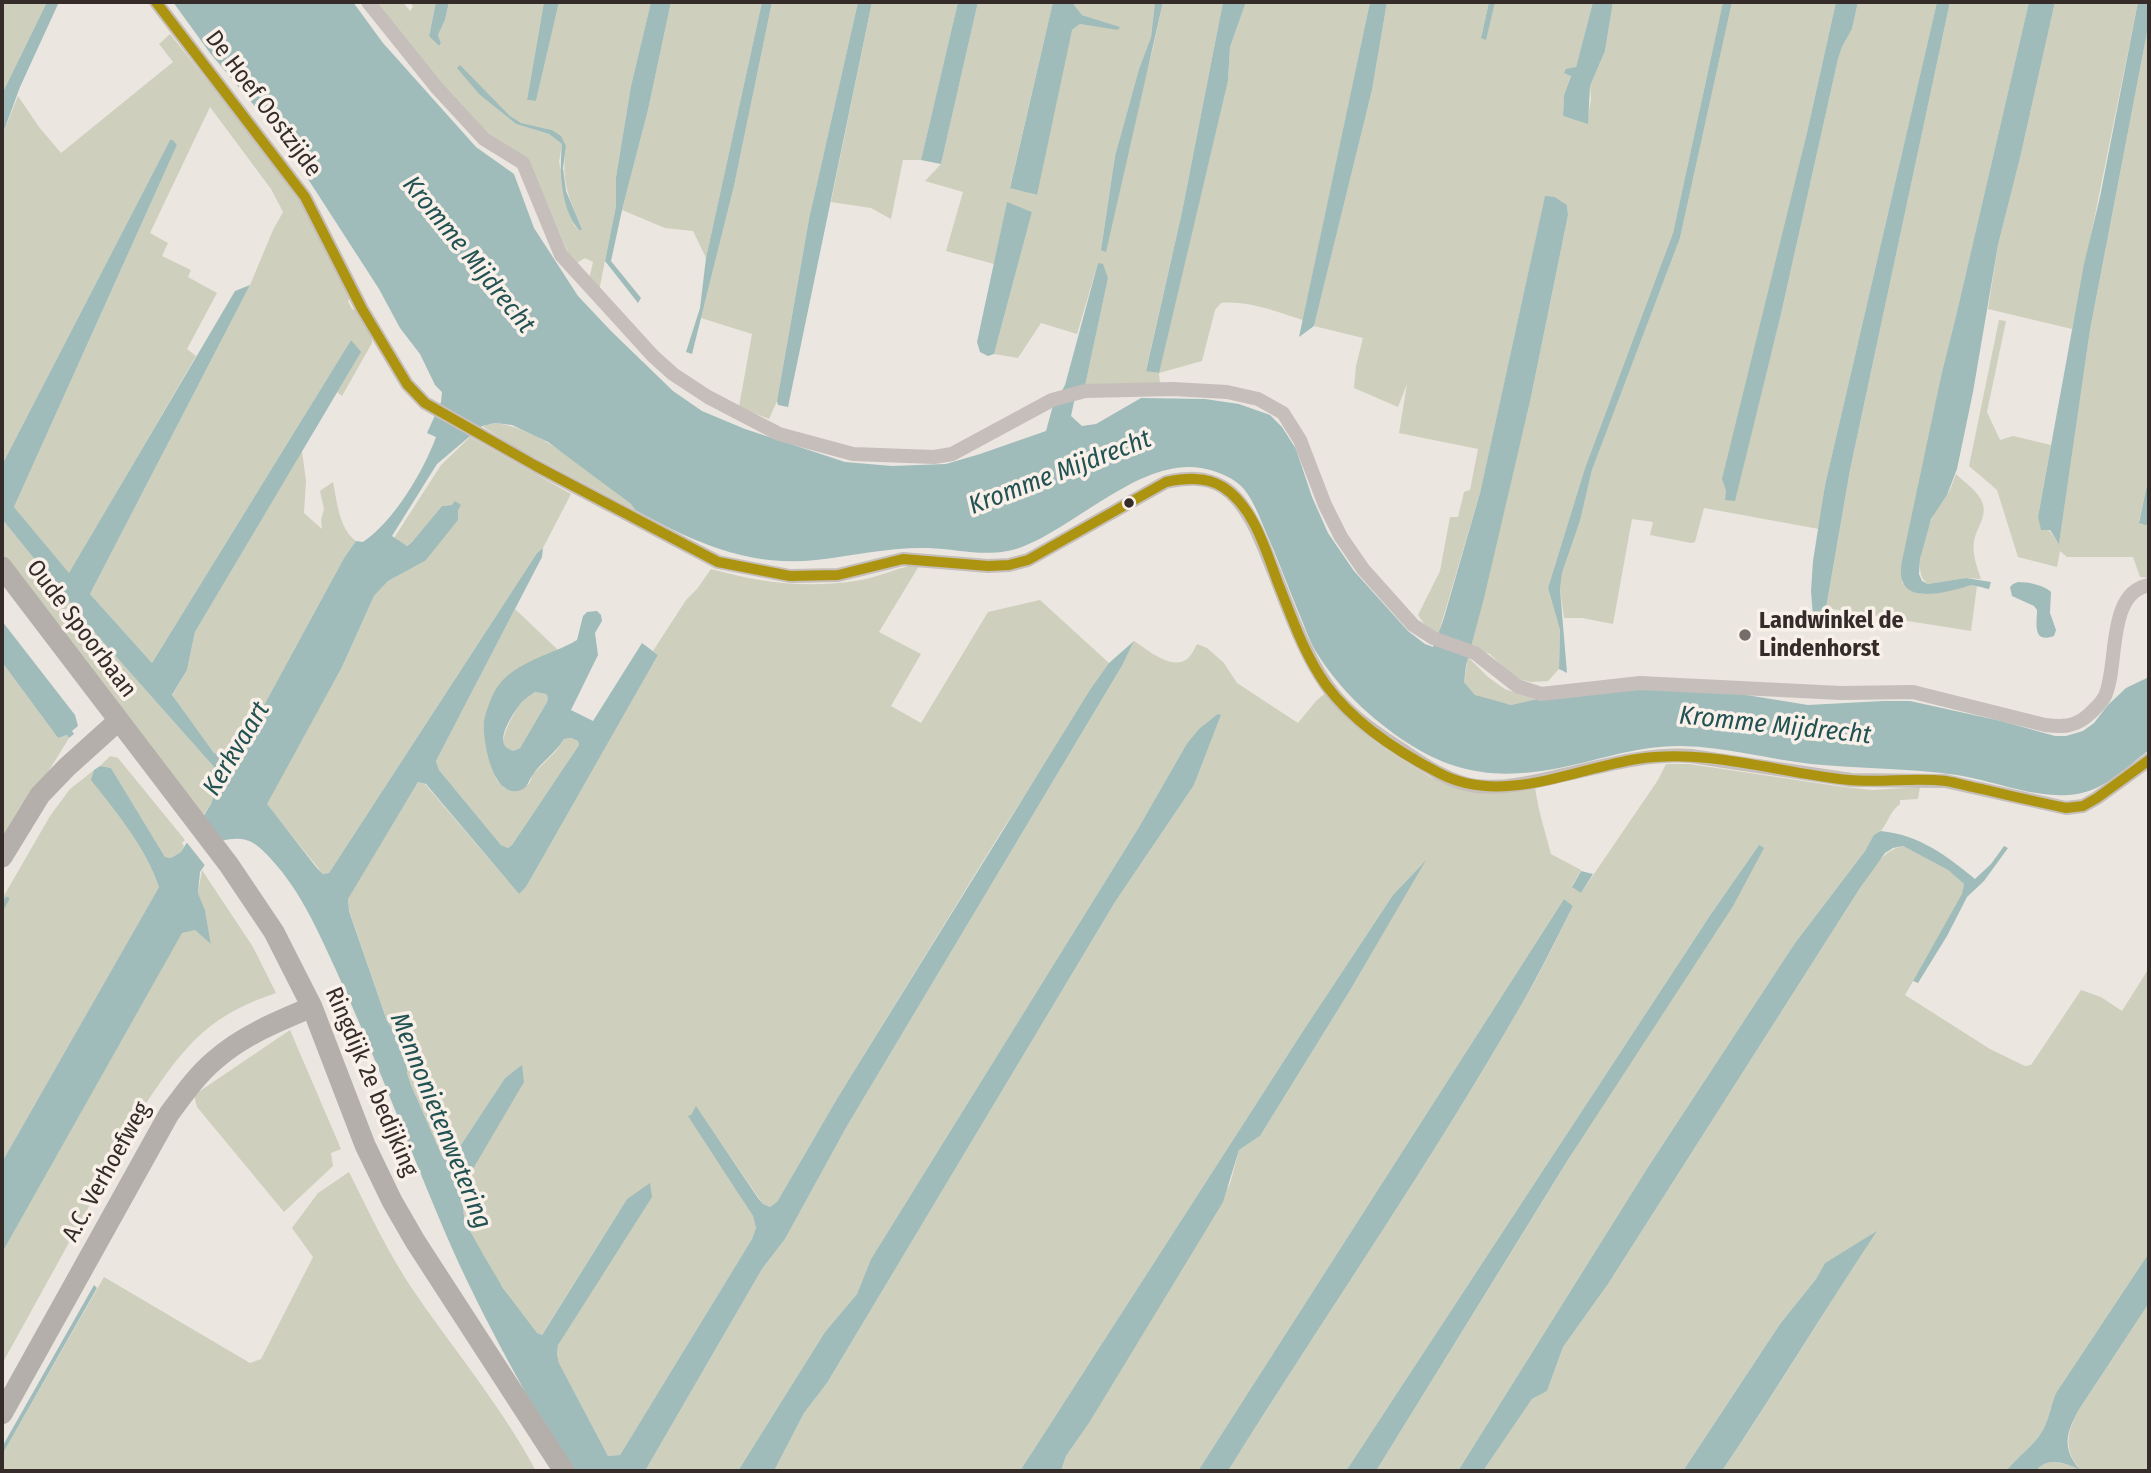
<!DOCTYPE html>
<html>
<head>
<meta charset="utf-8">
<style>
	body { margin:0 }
	#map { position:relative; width:2151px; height:1473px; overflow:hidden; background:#ece6e1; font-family:"Fira Sans Condensed",sans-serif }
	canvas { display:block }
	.frame { position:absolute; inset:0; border:4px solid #352c29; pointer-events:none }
</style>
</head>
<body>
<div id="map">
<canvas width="2151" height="1473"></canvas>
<div class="frame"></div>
</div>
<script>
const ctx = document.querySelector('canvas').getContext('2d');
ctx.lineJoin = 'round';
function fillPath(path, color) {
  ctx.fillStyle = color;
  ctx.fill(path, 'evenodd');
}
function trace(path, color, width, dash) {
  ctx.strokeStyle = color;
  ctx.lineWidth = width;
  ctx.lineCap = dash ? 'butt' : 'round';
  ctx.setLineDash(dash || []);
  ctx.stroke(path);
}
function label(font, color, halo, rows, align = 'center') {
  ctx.font = font + ' "Fira Sans Condensed",sans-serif';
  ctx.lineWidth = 7;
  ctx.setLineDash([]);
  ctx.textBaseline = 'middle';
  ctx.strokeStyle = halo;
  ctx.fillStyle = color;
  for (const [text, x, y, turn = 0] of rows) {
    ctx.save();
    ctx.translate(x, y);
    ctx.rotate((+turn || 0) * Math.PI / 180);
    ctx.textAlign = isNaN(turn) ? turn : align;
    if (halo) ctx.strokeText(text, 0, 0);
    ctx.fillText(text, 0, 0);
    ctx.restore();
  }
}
fillPath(new Path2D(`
	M2,2H47L2,94Z
	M369,2H403L410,11L413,7L410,2H436L429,35L439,46L441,43L438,35L445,20L449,2H544L527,100L536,101L559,2H651L631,86L616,177V206L599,291L589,280L593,262L585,258L577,263L569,255L529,161L483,130ZM460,66L510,116L520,123L552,130L566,146C561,181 568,196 582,228L580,231L574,225L559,162L562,144L549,134L516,124L500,111Z
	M671,2H762L706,258L693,231L665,228L622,210L648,110Z
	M772,2H858L809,219L777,401L769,419L739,407L752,334L701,318L734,186Z
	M872,2H958L921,160H903L891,219L871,208L831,202Z
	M978,2H1053L1010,187L1036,195L1071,31L1080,24L1118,29L1119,27L1082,15L1074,5V2H1155L1151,37L1139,69L1115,156L1101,250L1153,48L1163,2H1223L1182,212L1146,370L1158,373L1228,81L1230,47L1246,2H1370L1303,320C1277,312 1248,300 1221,303L1215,310L1202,361L1159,373L1160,383L1085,386L1108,278L1098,263L1077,334L1041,323L1018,358L994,354L1032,212L1007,203L994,264L946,251L963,192L925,181L941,164Z
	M1387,2H1489L1481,38L1495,2H1593L1576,67L1565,73L1571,75L1564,95L1563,116L1587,123L1591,99L1590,86L1605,51L1613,2H1723L1673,233L1585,468L1548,588L1560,630L1559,669L1548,681L1531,682L1514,678L1490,654L1471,647L1531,397L1568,215L1567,205L1555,197H1545L1480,493L1438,635L1424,624L1418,615L1440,571L1450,517H1458L1464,492L1470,490L1478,449L1399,433L1407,384L1398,407L1354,388L1356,366L1363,338L1314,326L1372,90Z
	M1732,2H1836L1806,137L1734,501L1781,314L1838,59L1842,47L1852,29L1858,2H1937L1825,485L1819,529L1704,508L1695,542L1691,543L1650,535L1653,522L1632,519L1613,624L1582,618H1564L1560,589L1562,573L1580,521L1592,470L1680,238Z
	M1950,2H2029L1956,316L1942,372L1902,583C1926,607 1951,584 1977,586L1971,631L1826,608L1850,470Z
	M2055,2H2138L2072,329L1988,309L1998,245L2020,158Z
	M2149,22V475L2139,522L2145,524L2149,523V578L2140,577L2133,557H2067L2060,551L2057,567L2018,557L1997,490L1969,466L1999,320L2006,321L1987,412L2000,440L2013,436L2051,445L2038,517L2059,543L2090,330Z
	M170,34L247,130L311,217L352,293L348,301L352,309L362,313L371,333L372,343L342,396L337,392L360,353L351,340L152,663L90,594L250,285L273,230L283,212L271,189L210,107L150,233L168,243L162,256L191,270L188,277L217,293L187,349L196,356L69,574L14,507L177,145L173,140H170L2,465V136L18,96L39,127L61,153L173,62L159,44Z
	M495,423C543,428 592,476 631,504L635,510L512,445L482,426Z
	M470,437L571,494L543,548L537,553L329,873L323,874L266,804L342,667L374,596L388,581L425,561L452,505L442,506L412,542L406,546L394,538L441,465Z
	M302,451L306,481L304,513L322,529L321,520L324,509L320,491L333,482C337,501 339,529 356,541L344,558L237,755L227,758L214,753L172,696L187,670L195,632Z
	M1956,474C1963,481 1975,489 1980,498C1990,514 1977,526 1974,541C1972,554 1977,567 1981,579L1966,578L1928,584C1911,574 1925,533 1932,518C1936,509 1942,503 1947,495C1951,489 1953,481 1956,474Z
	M2,519L88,625L214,767C221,788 214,802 200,819L2,556Z
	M913,565L919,566L879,632L921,654L891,706L921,723L988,612L1040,600L1109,663L998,837L838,1097L777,1202L770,1207L763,1204L696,1107L691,1115L753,1216L756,1228L752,1239L620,1455L608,1456L559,1363L557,1354L558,1345L650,1184L627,1199L541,1336L537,1333C515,1305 464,1238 462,1204C461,1183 475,1166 483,1149C497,1122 509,1094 522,1066L505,1078L453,1157L447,1161L442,1156L411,1085L407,1073L408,1050L387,1021L349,910L348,898L418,782L425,784L519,894L526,887L658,655L653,651L686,600L697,589L711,569C760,583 810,589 861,580C878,577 895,569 913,565Z
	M515,609L558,650L511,673L485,738L496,779L504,788L510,790H517L529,784L533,774L556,751L564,739L571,738L578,741L579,745L512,845L508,848L501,845L439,770L436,761Z
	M1134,641C1147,649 1171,671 1187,659C1191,656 1195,648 1197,644L1207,648L1224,663L1237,683L1298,723L1316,701L1328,691L1374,739L1430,777L1468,789L1535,787C1538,810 1545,831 1551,854L1581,870L1572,886L1581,893L1658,780L1666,764H1689L1844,787L1873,790L1920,787L1918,799L1900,800V804C1889,812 1888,824 1879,833C1872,839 1870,843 1865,851L1795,943L1650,1164L1458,1471H1376L1559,1175L1759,845L1711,914L1346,1471H1228C1326,1314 1432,1161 1524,1000C1542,970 1557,938 1573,906L1564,899L1198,1471H1061L1066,1456L1089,1423L1230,1184L1239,1150L1260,1136L1349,992L1423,863L1393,895L1305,1028L1020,1471H774L804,1413L827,1383L1115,902L1194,785L1221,715L1186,745L1139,827L871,1259L857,1294L825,1332L738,1471H645L762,1269L785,1239L847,1126L1123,664Z
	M1468,657L1488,677L1505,689L1536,700L1511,705L1494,702L1475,695L1464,682Z
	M2,662L58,738L67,735L69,738L2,847Z
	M535,692L546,694L548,698L547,702L520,748C485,763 514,712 521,703C525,699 530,695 535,692Z
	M110,756L118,758L185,840L182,843L184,846L181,852L171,858L165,857L111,768L100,766Z
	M94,770L92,780C117,813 146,848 159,887L2,1162V899L50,816L70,789Z
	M1903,846L1948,870L1964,884L1963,894L1905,995L1990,1049L2025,1066L2031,1065L2081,990L2101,997L2122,1011L2149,968V1253L2056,1393C2051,1405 2049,1419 2043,1430C2034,1446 2017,1457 2006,1471H1722C1775,1393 1824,1312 1875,1233L1825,1263L1816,1279L1780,1324L1683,1471H1483L1532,1399L1547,1391L1563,1347L1608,1284L1860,888C1872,871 1882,850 1903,846Z
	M202,870L253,947L276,993C207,1016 184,1047 145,1105L2,1364V1253L182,932L195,930L211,943L205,910L198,893Z
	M290,1030L341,1149L331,1153L333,1166L284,1212L197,1107L194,1095Z
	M349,1172C369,1212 388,1253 413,1290C454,1350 502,1407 536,1471H2V1455L104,1277L250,1363L261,1359L313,1257L292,1228L318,1193Z
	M2149,1303V1471H2036C2047,1455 2063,1465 2078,1467C2063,1447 2068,1431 2078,1411Z`), '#cecfbc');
fillPath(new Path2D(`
	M47,2H59L20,87L2,136V94Z
	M173,2H353L383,43L476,147L514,174L534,228L578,296L611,331L673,391L702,411L745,429L845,462L892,466L946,464L980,454L1046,431L1052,409L1065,385L1098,263L1103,264L1108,278L1085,386L1074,402L1071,416L1082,426L1096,424L1141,398L1205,399L1239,404L1270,415L1282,427L1296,449L1312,497L1328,533L1354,571L1408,631L1425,644L1433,647L1443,621L1480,493L1545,196L1555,197L1567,205L1568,215L1531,397L1484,598L1466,666L1464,682L1475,695L1511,705L1538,699L1624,688L1734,693L1808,705L1883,701H1910L2001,721L2055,736H2066L2083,731L2094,723L2108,705L2126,688L2149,677V750C2124,769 2101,794 2068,795C2030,797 1994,781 1957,775C1909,768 1859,769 1811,764C1768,759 1725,747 1682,746C1638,745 1597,761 1554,769C1497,779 1455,774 1406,742C1370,718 1338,688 1315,650C1308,638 1304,624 1298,611C1287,584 1277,557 1265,530C1259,516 1252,496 1240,485C1230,476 1214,470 1201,468C1141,458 1077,526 1022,547C990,559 960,549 928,548C891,547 852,556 816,560C747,567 694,542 635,510L631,504L548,442L512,425L495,423L482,426L437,464L392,536L407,546L412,542L442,506L452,505L455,501L461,505L458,510V520L425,561L388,581L374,596L342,667L267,804L316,867L323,874L329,873L537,553L543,548L542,557L436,761L439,770L501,845L508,848L512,845L579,745L578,741L571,738L564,739C555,754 540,763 532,776C529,780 528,786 523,789C493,804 482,739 484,721C486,711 492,694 498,686C516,661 552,655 577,640L583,616L587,612L597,611L601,615L602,621L595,633L598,655L571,710L593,721L642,643L658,655L526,887L519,894L426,784L418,782L348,899L349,911L387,1021L408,1050L407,1073L411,1085L442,1156L447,1160L453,1157L505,1078L522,1065L524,1082L467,1179L462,1202L465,1222L484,1256L503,1288L537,1333L542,1335L627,1199L650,1183L652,1197L558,1345L557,1354L559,1363L608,1456L620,1455L752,1239L756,1228L753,1216L688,1116L691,1115L696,1106L758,1198L763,1204L770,1207L777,1202L838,1097L1090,690L1109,663L1134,641L1123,664L847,1126L785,1239L762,1269L645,1471H570C523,1389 475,1305 439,1218C404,1135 373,1050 335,968C318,931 300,890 271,859C255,841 245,835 221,841L200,872L198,893L205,910L211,944L195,930L182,933L2,1253V1162L159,887C146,848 117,813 91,780L94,770L100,766L111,768L165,857L171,858L181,852L211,804L219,781L214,767L88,625L2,519V465L170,140H173L177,145L14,507L69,573L235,291L250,285L90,594L152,663L351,340L361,352L195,632L187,670L172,695L214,753L227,758L237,755L344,558L356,541L363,542C394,521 423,472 436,437L427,433L441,402L442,392L435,385L420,354L400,328L379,289L297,162L268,122L210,53ZM535,692L546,694L548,698L547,702L520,748C515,750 514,752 509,749C493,742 514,712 521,703C525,699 530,695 535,692Z
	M436,2H449L445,20L438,35L441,43L439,46L429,36Z
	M544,2H559L536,101L527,100Z
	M651,2H671L648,110L622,210L611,261L641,298L638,303L605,261L616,206V177L631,86Z
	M762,2H772L734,186L692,354L686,352L700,308L706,258Z
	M858,2H872L788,407L778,405L777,401L809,219Z
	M958,2H978L941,164L921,160Z
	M1053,2H1074V5L1082,15L1120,27L1118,30L1080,24L1072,30L1037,195L1010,188Z
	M1155,2H1163L1106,252L1101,250L1115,156L1139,69L1151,37Z
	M1223,2H1246L1230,47L1228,81L1159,373L1146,371L1182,212Z
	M1370,2H1387L1372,90L1314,326L1299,337Z
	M1489,2H1495L1486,40L1481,38Z
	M1593,2H1613L1605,51L1590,86L1588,124L1563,116L1564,95L1571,76L1564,73L1566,69L1576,67Z
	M1723,2H1732L1680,238L1592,470L1580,521L1562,573L1560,589L1567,673L1559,669L1560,630L1548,588L1585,468L1673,233Z
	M1836,2H1858L1852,29L1842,47L1838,59L1781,314L1735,501L1725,500L1726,490L1722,479L1806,137Z
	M1937,2H1950L1850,470L1826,608L1814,629L1811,591L1813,561L1825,485Z
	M2029,2H2055L2020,158L1998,245L1973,392L1957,469L1947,495L1931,519L1920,559L1919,574L1922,581L1928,584L1966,578L1991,582L1989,589C1983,588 1974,584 1968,586C1951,591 1909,604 1902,580C1899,570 1903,557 1905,547L1942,372L1956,316Z
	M2138,2H2149V22L2090,330L2059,544L2050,530H2041L2038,517L2084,264L2100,197Z
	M460,65L510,116L521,123L552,130L561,136L566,146L563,168L566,191L582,229L580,231C561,211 559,171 562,144L549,134L516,124L479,94L457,68Z
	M1007,202L1032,212L994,354L988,356L980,352L977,342Z
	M2149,475V523L2146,525L2139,523Z
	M2018,582C2028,582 2044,585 2051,592L2050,613L2056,630L2054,636C2032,644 2037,623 2037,610L2034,606L2012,596L2010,587L2013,584Z
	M2,621L75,715L78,726L72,731L74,734L69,738L67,735L58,738L2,662Z
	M1218,714L1221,715L1194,785L1115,902L827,1383L804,1413L774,1471H738L825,1332L857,1294L871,1259L1139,827L1186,745L1199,729Z
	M1881,831C1919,835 1946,855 1975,879L1991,864L2004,846L2008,848L1984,881L1967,897L1947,936L1918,983L1913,981L1962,894L1964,884L1948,870L1903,846L1893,848L1885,853L1860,888L1608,1284L1563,1347L1547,1391L1532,1399L1483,1471H1458L1650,1164L1795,943L1865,851L1874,835Z
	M1759,845L1764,848L1733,906L1571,1155L1376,1471H1346L1711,914Z
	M1426,860L1349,992L1260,1136L1239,1150L1223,1202L1089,1423L1066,1456L1061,1471H1020L1305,1028L1393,895Z
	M1581,871L1593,874L1581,893L1572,887Z
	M1564,899L1573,906C1557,937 1542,969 1524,1000C1432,1161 1326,1314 1228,1471H1198Z
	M1877,1231C1824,1311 1775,1392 1722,1471H1683L1780,1324L1816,1279L1825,1263Z
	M2149,1253V1303L2078,1411C2066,1434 2062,1447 2079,1469C2064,1463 2047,1456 2036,1471H2006C2017,1457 2034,1446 2043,1430C2049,1419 2051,1405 2056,1393Z
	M94,1285L97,1288L2,1455V1447Z`), '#9fbcba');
fillPath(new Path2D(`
	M197,817L223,844L207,868L184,839Z`), '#ece6e1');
trace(new Path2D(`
	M2,908L7,899`), '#9fbcba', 4.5);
trace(new Path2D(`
	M156,2L305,197L362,309L407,384L425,403L536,466L718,562L790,576L838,575L903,559L988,566L1009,565L1028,560L1166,482C1186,478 1205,476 1223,487C1249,503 1263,545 1274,572C1290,612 1307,663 1335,696C1354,719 1380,736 1405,752C1426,766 1451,783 1476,786C1503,789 1529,783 1555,777C1600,767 1645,753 1691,756L1851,780L1945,781L2066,808L2083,806L2097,798L2149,760
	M368,2L437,88L484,139L523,163L561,255L653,356L673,374L708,397L779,434L853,454L934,457L952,454L1052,400L1085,391L1173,389L1227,392L1258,399L1283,413L1300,440L1325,505L1341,537L1363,569L1413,625L1433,638L1475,653L1517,686L1541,694L1640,683L1841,693L1913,692L2045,725C2062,727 2073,727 2086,717C2093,711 2101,704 2105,696C2119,665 2106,593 2149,585`), '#c5beba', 14);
trace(new Path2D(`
	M2,567L229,865L274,932L312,1007L365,1145L392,1201L415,1241L564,1471
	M2,857L40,795L67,767L118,721
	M2,1414L169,1114C183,1095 197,1075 215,1060C242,1036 278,1021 312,1007`), '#b5afab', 21);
trace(new Path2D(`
	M156,2L305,197L362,309L407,384L425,403L536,466L718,562L790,576L838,575L903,559L988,566L1009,565L1028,560L1166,482C1185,478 1206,476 1223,487C1254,507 1266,551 1278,583C1292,618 1304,654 1326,685C1354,723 1398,752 1439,773C1501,806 1574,769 1637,759C1708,748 1779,773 1849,780C1881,783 1914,777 1946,781C1958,783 1970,787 1982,789C2010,796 2038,802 2066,808L2083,806L2097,798L2149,760`), '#ac9410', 10);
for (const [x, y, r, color] of [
	[1129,503,6,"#352c29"],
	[1745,635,7,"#756d69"]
]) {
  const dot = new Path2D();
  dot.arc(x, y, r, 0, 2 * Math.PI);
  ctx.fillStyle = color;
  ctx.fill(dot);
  trace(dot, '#f8f0e9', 2.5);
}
label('24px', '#352c29', '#f8f0e9', [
	["De Hoef Oostzijde",263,104,53],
	["Oude Spoorbaan",81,629,53],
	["Ringdijk 2e bedijking",371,1082,67],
	["A.C. Verhoefweg",107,1172,-61]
]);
label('bold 24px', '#352c29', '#f8f0e9', [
	["Landwinkel de",1759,621],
	["Lindenhorst",1759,649]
], 'left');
label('italic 26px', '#225252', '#f8f0e9', [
	["Kromme Mijdrecht",468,255,51],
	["Kromme Mijdrecht",1060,473,-21],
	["Kromme Mijdrecht",1775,726,6],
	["Kerkvaart",237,749,-59],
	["Mennonietenwetering",440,1121,68]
]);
</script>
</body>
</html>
